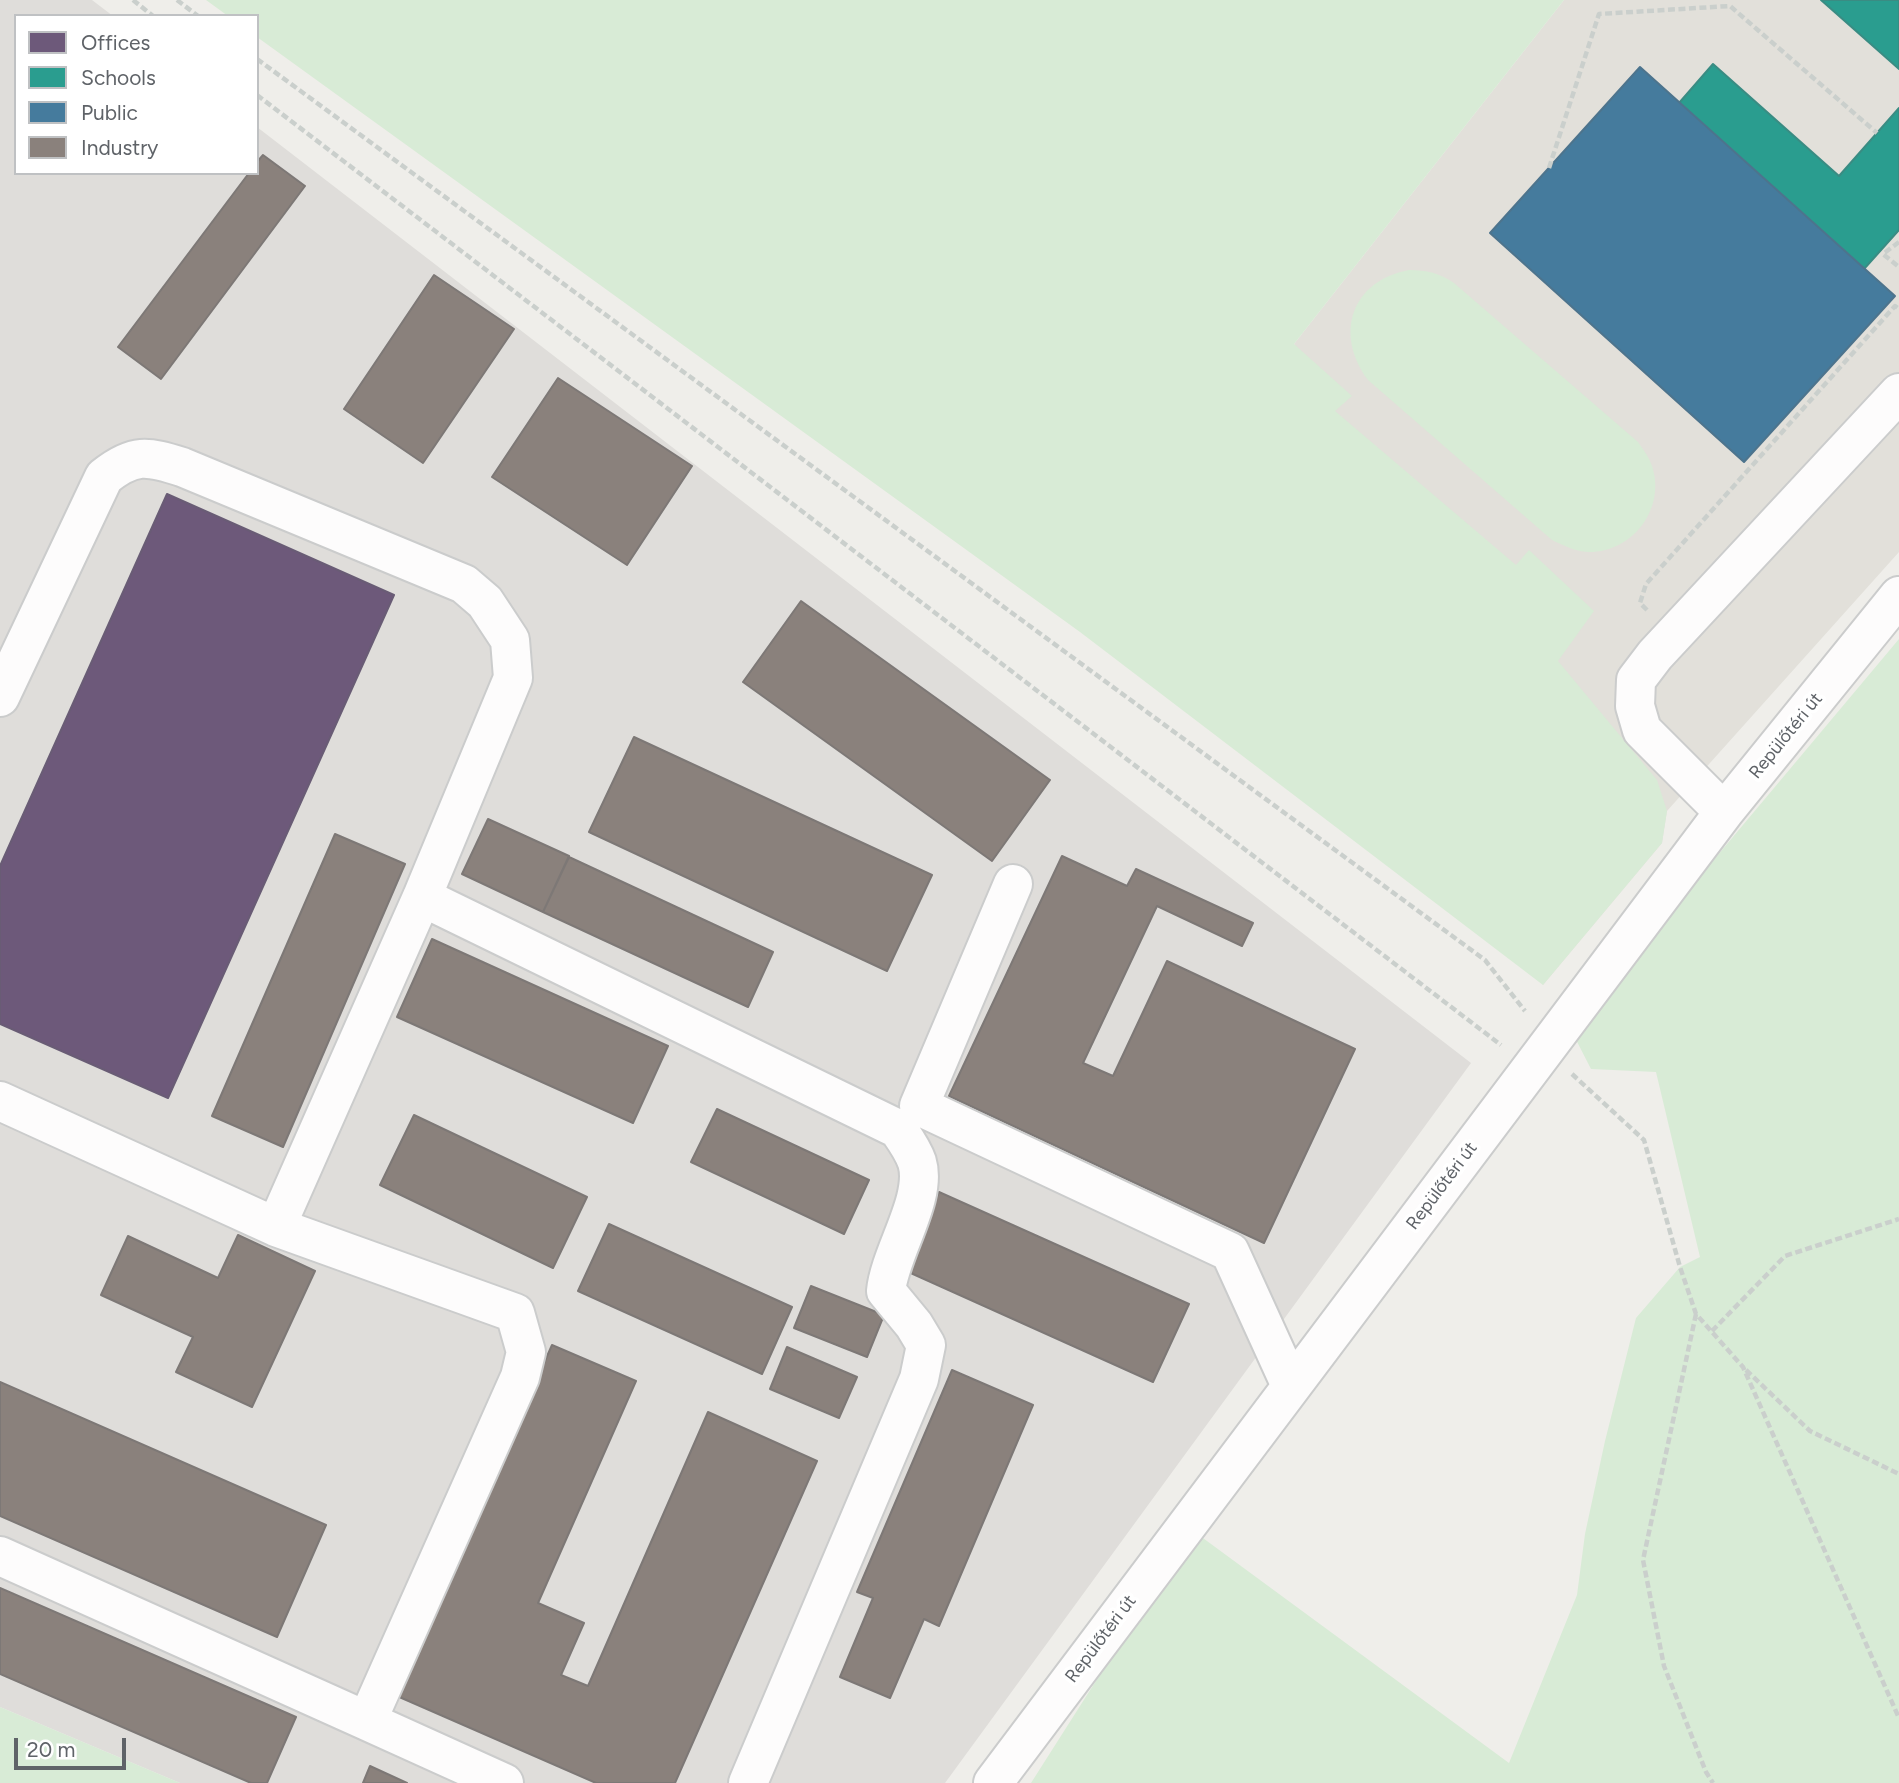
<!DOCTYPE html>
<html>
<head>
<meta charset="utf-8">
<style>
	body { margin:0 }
	#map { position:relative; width:1899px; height:1783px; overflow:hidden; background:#efeeea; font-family:Figtree,sans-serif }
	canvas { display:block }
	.legend { position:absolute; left:14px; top:14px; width:245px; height:161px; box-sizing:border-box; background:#fff; border:2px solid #bfc1c3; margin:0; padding:9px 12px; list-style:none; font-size:21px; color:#5f6368 }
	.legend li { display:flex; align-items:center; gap:14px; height:35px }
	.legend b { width:35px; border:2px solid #bfc1c3 }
	.scale { position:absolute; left:14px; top:1738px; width:112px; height:32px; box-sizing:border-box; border:4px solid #5f6368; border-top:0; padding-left:9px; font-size:21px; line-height:24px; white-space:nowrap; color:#5f6368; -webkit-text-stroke:5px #fff; paint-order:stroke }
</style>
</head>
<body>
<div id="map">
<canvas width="1899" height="1783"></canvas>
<ul class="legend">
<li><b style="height:19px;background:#6d597a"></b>Offices</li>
<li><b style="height:19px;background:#2a9d8f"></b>Schools</li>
<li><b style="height:19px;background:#457b9d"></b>Public</li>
<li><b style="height:19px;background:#8a817c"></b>Industry</li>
</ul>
<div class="scale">20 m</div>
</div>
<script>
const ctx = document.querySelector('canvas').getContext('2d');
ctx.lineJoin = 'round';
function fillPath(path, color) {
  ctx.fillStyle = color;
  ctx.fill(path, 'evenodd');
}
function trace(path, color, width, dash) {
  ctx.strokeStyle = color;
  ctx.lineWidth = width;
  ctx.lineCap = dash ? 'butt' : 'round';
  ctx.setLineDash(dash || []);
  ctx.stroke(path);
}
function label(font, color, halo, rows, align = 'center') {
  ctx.font = font + ' Figtree,sans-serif';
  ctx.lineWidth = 7;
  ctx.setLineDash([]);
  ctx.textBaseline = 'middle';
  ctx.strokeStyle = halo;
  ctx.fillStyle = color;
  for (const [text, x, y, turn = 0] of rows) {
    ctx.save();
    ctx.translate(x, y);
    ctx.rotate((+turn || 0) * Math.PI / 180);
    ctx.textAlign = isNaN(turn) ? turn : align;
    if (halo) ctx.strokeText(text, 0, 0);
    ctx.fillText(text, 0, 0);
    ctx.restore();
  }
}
fillPath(new Path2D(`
	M0,0H92L113,16H16V173H257V127L1471,1063L945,1783H180L0,1707Z`), '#dfddda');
fillPath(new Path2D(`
	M1564,0H1899V552L1667,811L1662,843L1543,985L1294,344Z`), '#e2e0da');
fillPath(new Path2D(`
	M206,0H1564L1294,344L1352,396L1335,411L1516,565L1529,550L1594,611L1558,661L1657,780L1667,811L1662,843L1543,985L1080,632L257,37V16H228Z
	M1409,270C1427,270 1439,273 1454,283L1638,442C1642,448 1647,454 1650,461C1668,502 1638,549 1593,552C1578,553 1565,546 1552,540L1368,380C1334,334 1351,281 1409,270Z
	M1899,639V1783H1031L1192,1530L1509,1763L1577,1595L1585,1534L1605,1441L1636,1318L1680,1267L1700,1257L1656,1072L1591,1069L1571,1030Z
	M0,1707L180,1783H0Z`), '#d8ebd6');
const offices = new Path2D(`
	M167,494L394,595L168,1098L0,1024V866Z`);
fillPath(offices, '#6d597a');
trace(offices, '#695c75', 2);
const schools = new Path2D(`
	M1821,0H1899V69Z
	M1713,64L1839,176L1899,108V230L1864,269L1679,103Z`);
fillPath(schools, '#2a9d8f');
trace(schools, '#3a8c83', 2);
const public = new Path2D(`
	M1640,67L1895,296L1744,462L1490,233Z`);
fillPath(public, '#457b9d');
trace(public, '#4d748d', 2);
const industry = new Path2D(`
	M263,155L305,186L161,379L118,347L249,173H257V162Z
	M434,275L514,329L423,463L344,409Z
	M558,378L692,466L627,565L492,477Z
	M801,601L1050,780L992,861L743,682Z
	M634,737L932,875L887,971L589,832Z
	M488,819L569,856L543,912L462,874Z
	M335,834L405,864L283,1147L212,1116Z
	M1062,856L1127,886L1136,869L1253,923L1242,946L1157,906L1083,1063L1113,1076L1167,961L1355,1049L1264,1243L949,1096Z
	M569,857L773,952L748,1007L543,912Z
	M432,939L668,1046L633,1123L397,1017Z
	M717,1109L869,1180L844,1234L691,1162Z
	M414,1115L587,1197L553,1268L380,1185Z
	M939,1192L1189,1304L1153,1382L904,1270Z
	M609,1224L792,1307L762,1374L578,1291Z
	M238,1235L315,1271L252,1407L176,1372L193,1337L101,1295L128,1236L218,1278Z
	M811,1286L884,1315L867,1357L794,1328Z
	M552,1345L636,1381L538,1603L584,1623L561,1675L588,1686L708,1412L817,1461L675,1783H596L397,1696Z
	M787,1347L857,1377L839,1418L770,1389Z
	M952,1370L1033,1405L939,1626L924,1619L890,1698L840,1677L873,1598L857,1592Z
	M0,1382L326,1525L277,1637L0,1516Z
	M0,1588L296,1717L267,1783H251L0,1674Z
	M370,1766L407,1783H363Z`);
fillPath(industry, '#8a817c');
trace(industry, '#7d7876', 2);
const minor = new Path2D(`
	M0,697L104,477C134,453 147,456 182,467L464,584L485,602L510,640L513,678L422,897L276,1227
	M1724,812L1642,730L1635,706L1636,680L1655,655L1899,393
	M1013,884L919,1106L1230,1252L1291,1386
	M422,897L898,1129C905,1139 913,1150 917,1162C928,1198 890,1252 886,1291L914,1325L926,1345L919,1379L748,1783
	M0,1101L276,1227L515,1313L526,1352L520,1377L367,1721L0,1556
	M367,1721L504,1783
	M993,1783L1724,812L1899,596`);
trace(minor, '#cbcccc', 42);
trace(new Path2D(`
	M133,0L153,16
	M177,0L198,16
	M257,59L1485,960L1525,1011
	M257,95L1501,1045
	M1549,168L1599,14L1730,6L1877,133
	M1899,242L1883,254L1899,267
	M1647,610L1640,603L1646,584L1895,306L1899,309
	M1572,1074L1644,1140L1680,1267L1696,1314L1743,1367L1899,1718
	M1696,1314L1643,1560L1664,1666L1706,1772L1713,1783
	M1712,1331L1785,1256L1899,1219
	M1746,1370L1810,1431L1899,1474`), '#cacfcc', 4.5, [7, 3.5]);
trace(minor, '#fdfcfc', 38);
label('18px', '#5f6368', '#fff', [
	["Repülőtéri út",1786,736,-51],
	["Repülőtéri út",1442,1186,-53],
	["Repülőtéri út",1101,1639,-53]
]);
</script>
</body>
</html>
